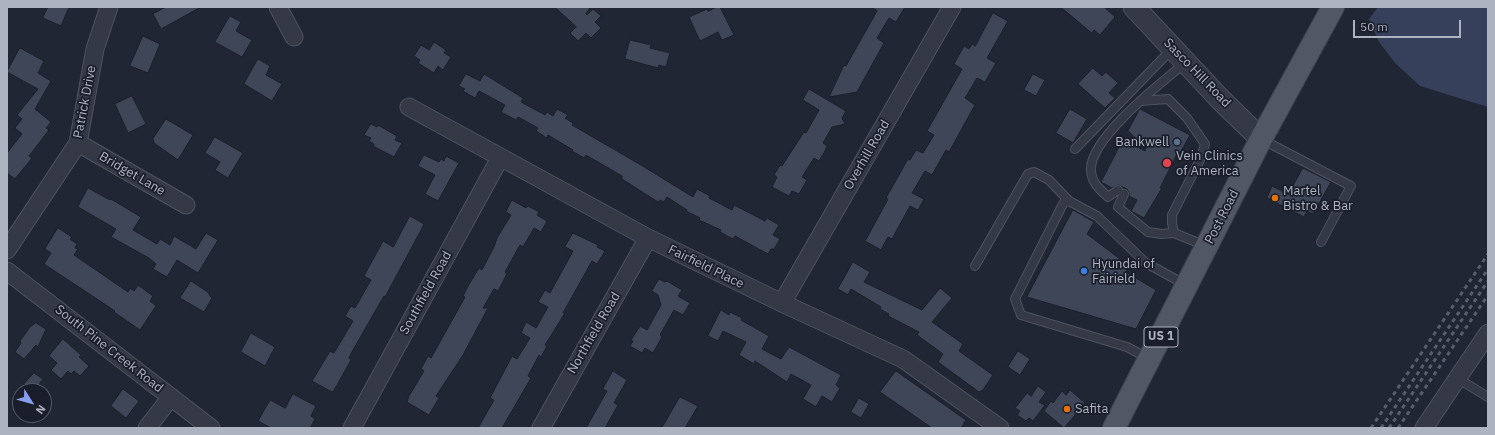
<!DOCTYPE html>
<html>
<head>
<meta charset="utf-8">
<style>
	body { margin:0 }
	#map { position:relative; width:1495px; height:435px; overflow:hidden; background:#212634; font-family:"IBM Plex Sans",sans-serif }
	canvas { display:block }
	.frame { position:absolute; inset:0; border:8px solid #aeb3c2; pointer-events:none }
	.north { position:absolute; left:12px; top:383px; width:40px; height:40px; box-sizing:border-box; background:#1a1e2a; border:1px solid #555a67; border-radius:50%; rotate:127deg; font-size:11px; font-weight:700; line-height:16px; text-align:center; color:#aeb3c2 }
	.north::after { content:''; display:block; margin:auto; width:14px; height:18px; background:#879fee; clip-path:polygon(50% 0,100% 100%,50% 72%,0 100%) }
	.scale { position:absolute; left:1353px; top:20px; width:108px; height:18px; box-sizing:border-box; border:2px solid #aeb3c2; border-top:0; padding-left:5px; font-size:12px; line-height:14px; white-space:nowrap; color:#aeb3c2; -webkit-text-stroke:3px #1a1e2a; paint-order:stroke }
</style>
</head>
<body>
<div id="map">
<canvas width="1495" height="435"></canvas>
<div class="frame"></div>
<div class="north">N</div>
<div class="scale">50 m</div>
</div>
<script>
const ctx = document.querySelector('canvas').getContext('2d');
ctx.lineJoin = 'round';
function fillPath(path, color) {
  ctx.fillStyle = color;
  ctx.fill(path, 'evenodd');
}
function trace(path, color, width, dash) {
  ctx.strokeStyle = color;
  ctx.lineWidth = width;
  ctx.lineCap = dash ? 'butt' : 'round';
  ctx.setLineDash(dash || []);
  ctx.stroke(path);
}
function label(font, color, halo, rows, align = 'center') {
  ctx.font = font + ' "IBM Plex Sans",sans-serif';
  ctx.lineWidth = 3.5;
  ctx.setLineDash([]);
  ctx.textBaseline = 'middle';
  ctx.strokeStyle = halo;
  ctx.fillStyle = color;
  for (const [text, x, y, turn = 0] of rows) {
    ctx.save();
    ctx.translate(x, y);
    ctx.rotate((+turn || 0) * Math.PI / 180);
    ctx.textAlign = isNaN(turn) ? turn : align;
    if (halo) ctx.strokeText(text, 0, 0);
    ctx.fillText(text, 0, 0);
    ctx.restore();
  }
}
fillPath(new Path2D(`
	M1378,7H1488V107L1420,86L1395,63L1379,42L1369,19Z`), '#36405b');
const building = new Path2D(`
	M48,7H69L61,26L43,18Z
	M166,7H201L161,29L153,14Z
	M555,7H591L586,13L587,15L593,9L601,16L595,22L601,28L591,38L586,33L578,41L570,33L576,27Z
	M717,7H720L734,35L722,40L718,32L700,41L689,17L707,9L708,11Z
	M871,7H905L896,22L889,18L877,38L884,43L857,92L829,97L844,65L846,66L877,11Z
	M1061,7H1104L1115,17L1100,35L1094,30L1092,33Z
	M993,13L1008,21L987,58L996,63L985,82L977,78L965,98L975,105L949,152L946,150L932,175L925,171L912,193L924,199L918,210L910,206L892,239L888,237L881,250L865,241L869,234L888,199L886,198L908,159L910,160L916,150L923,153L934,135L927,131L962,69L954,64L964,46L969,49L972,44L975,46Z
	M230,16L241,22L236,31L252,40L242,57L215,42Z
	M143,36L160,44L148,73L130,66Z
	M630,40L651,45L650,48L670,53L666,67L659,65L658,68L625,59Z
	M434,42L446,50L444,53L451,57L443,70L438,66L434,73L418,63L420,60L414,56L421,45L429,50Z
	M20,48L44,61L38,73L51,81L35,109L51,122L46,128L49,130L29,156L32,158L15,179L7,173V153L22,134L15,128L22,119L17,115L38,89L7,72Z
	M258,59L270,66L266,75L282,84L272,101L244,84Z
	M1093,68L1102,76L1106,72L1118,83L1109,93L1115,98L1105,108L1078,84Z
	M466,74L480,81L484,74L523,98L521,102L545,115L547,112L553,116L557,109L568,115L565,118L573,123L572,125L641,165L693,197L697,189L710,196L709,198L732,210L734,205L765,221L767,218L779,225L773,235L780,239L774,249H771L768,254L735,236L733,239L720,232L721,230L699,220L700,218L686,211L687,210L667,197L664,202L660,200L658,202L622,179V176L586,155L584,158L572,151L573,150L548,135L547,138L536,131L538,128L518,117L516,120L501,112L505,105L479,91L475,98L463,91L465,89L459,86Z
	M1033,74L1045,80L1036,96L1024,90Z
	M809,89L846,111L842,118L845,124L832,127L823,143L827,146L825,151L819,161L814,158L802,177L807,180L799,194L792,191L789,196L772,187L777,177L774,175L780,165L782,166L804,132L806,133L819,110L803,100Z
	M132,96L146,124L128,133L115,104Z
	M1070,109L1087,119L1073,143L1056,133Z
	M1140,109L1190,135L1179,155L1177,154L1160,188H1162L1144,218L1131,211L1137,200L1129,196V193L1127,189L1118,185L1112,188L1101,182L1123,139L1145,151L1146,148L1128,131Z
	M166,119L193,135L178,160L154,143L153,139Z
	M371,124L377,127L378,125L397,136L395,140L402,143L394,157L373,146L374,144L369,141L371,138L364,135Z
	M215,137L243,153L228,178L215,170L220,162L205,153Z
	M424,155L439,162L441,159L444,161L446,156L459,163L438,201L425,194L435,175L418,166Z
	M1303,168L1331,182L1313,214L1307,211L1304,217L1267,198L1272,186L1288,194Z
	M88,188L110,200L111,199L141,217L133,230L157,244L160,239L170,245L174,236L196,249L206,233L218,240L198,273L177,260L167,277L153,269L156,264L149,258L111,237L116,229L78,207Z
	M512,200L526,208L528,206L539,212L537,215L547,221L541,232L534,228L523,247L520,245L505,272L507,274L498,291L494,289L483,308H488L463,355L436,396L439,398L429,415L407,402L409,396L424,371L421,369L428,356L431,358L465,297L463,296L468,286L479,268L482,270L494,247L497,238L511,215L506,212Z
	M1073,210L1094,222L1087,234L1120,259L1119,262L1127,269L1126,272L1156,290L1136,329L1027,297Z
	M410,216L424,224L420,232L385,297L384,296L353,350L349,358L351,360L333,392L330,391L312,381L330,351L334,353L353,321L345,316L351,306L355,308L371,280L364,276L383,241L393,247Z
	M58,228L72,237L70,239L77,244L75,248L78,249L74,255L128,292L130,288L134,291L138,285L153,296L150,301L156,306L140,330L114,312L115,311L44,264L51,253L45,249Z
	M573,233L598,245L597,247L605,251L597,264L592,261L563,313H565L545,345L547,346L541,357L539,355L528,376L531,378L502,428H478L494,400L490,398L512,356L517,359L530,338L521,333L526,322L536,328L548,307L538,302L545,290L550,293L573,251L565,247Z
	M853,262L870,272L864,282L922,310L940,288L952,298L932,322L963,344L959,351L993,375L983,390L979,392L938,362L943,354L917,335L919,332L888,316L889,314L880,309L881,307L851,289L848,295L838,289Z
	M659,279L665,282L667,281L682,290L678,296L690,303L683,315L674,310L660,335L662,337L653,353L645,348L642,353L630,346L633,341L631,340L640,326L647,330L661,305L658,295L652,291Z
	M191,281L209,293V295L212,298L204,312L180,298Z
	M721,310L729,315L730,312L742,318L741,320L769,336L762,349L781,359L789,347L841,375L836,385L840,388L832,402L822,396L816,407L803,399L811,385L791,374L787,382L755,361L754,364L739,355L746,342L723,331L718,341L708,336Z
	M36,323L46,329L38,347L36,345L24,359L15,352L21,343L20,341L30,327Z
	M251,333L275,347L265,366L241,352Z
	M63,339L81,355L79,357L89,366L80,376L74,371L71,374L68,371L61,379L51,370L57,363L49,356Z
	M1018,351L1030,359L1020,375L1008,367Z
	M613,371L627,380L614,403L618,405L605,428H586L607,391L603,389Z
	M896,371L966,420L961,428H932L880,392Z
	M34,373L43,379L34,391L24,384Z
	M1038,386L1046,392L1039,402L1045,405L1033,421L1029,418L1026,421L1017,415L1020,411L1015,408L1027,393L1031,396Z
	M123,389L139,401L126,418L111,406Z
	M1070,390L1085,403L1064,428L1044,411L1051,401L1053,403L1062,391L1066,395Z
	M293,394L316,406L311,416L315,419L310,428H271L258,421L270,400L285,408Z
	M680,397L698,406L685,428H662Z
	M859,398L869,404L861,418L851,412Z`);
fillPath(building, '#3f4657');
trace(building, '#1c202c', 1);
const service = new Path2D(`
	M1141,101L1168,99L1187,118L1205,144L1201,158L1172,215V223L1174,233
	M1261,139L1351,186L1321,242
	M1075,149L1172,49
	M1118,190L1108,197C1099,189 1091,182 1091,169C1091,137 1161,83 1185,63
	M1124,194L1118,207L1148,232L1162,234L1174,233L1206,246
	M975,266L1028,174L1034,172L1049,180L1069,201
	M1148,358L1127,347L1021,315L1015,299L1064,202L1069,201L1097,216L1146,263L1186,285
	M1457,378L1488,397`);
const minor = new Path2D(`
	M278,7L294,37
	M409,107L648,238L782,303L903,359L1000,428
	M78,143L186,205
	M7,250L78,143L95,49L109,7
	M7,271L211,428
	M782,303L952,7
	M147,428L171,397
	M352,428L500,158
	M541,428L648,238
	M1424,428L1488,333`);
const tertiary = new Path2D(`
	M1134,7L1220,99L1261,139`);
const primary = new Path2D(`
	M1114,428L1261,139L1333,7`);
trace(service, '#4f5360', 10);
trace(minor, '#4f5360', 19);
trace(tertiary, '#4f5360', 23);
trace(primary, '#3e424f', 24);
trace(service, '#343945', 8);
trace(minor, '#343945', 17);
trace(tertiary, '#343945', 21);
trace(primary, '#525765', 22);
trace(new Path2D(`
	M1371,428L1488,254
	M1381,428L1488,269
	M1389,428L1488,281
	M1398,428L1488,295`), '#585e6e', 3, [4, 4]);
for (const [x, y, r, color] of [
	[1177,142,4,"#5c6f8a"],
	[1167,163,5,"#e0444e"],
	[1275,198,4,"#e8710a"],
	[1084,271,4,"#3f7fe0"],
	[1067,409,4,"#e8710a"]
]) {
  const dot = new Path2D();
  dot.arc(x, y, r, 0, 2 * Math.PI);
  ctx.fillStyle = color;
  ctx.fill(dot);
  trace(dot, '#1a1e2a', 1.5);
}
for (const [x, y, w] of [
	[1161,337,34]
]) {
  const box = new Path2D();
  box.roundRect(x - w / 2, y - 10, w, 20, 3);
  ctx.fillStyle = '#1a1e2a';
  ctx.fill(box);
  trace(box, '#aeb3c2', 1);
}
label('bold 12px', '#aeb3c2', null, [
	["US 1",1161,337]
]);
label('13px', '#aeb3c2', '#1a1e2a', [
	["Sasco Hill Road",1197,73,46],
	["Patrick Drive",85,102,-79],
	["Overhill Road",867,155,-60],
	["Bridget Lane",132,174,30],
	["Post Road",1222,217,-63],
	["Fairfield Place",706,267,26],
	["Southfield Road",426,293,-61],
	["Northfield Road",594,333,-60],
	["South Pine Creek Road",109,349,38]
]);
label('13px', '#aeb3c2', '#1a1e2a', [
	["Bankwell",1169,142,"right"],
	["Vein Clinics",1176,156],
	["of America",1176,171],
	["Martel",1283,191],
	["Bistro & Bar",1283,206],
	["Hyundai of",1092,264],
	["Fairield",1092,279],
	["Safita",1075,409]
], 'left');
</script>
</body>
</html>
